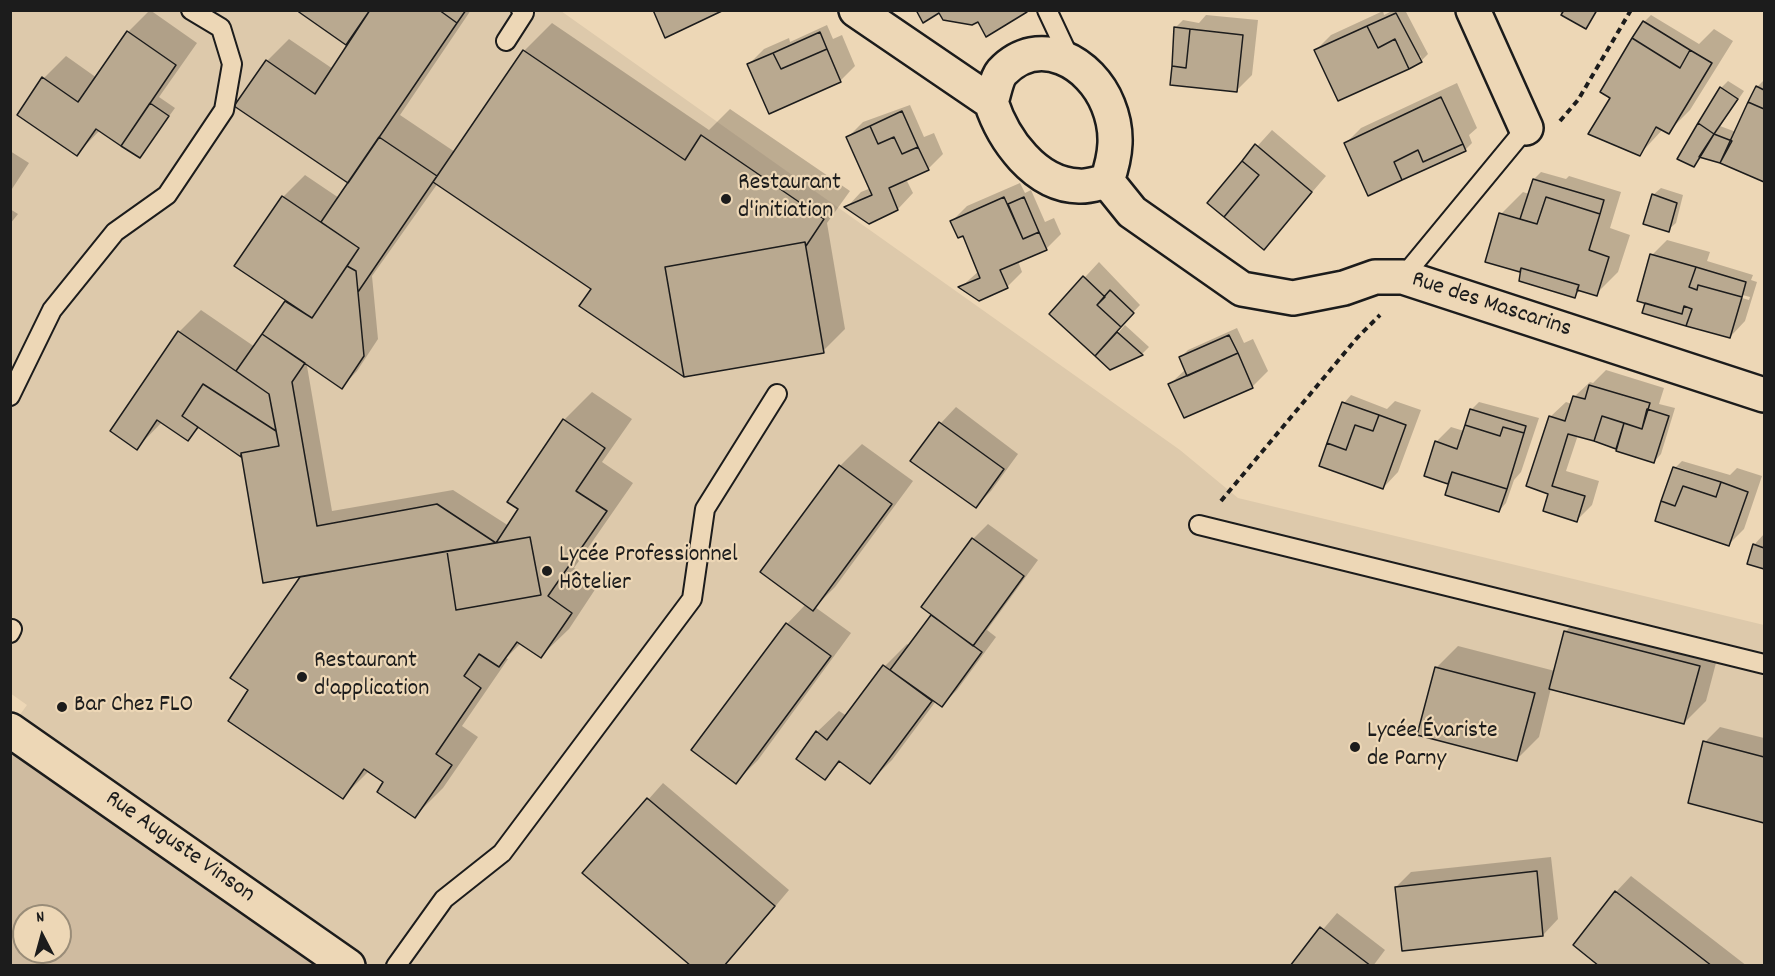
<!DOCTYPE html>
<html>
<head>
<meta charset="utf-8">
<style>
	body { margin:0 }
	#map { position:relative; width:1775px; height:976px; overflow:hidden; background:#edd7b6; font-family:Dekko,sans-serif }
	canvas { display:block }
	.frame { position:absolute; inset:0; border:12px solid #1c1c1c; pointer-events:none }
	.north { position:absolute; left:12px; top:904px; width:60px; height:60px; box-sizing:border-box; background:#edd7b6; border:2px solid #998c78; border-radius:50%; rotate:354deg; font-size:16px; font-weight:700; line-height:24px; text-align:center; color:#1c1c1c }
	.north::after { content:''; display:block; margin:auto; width:21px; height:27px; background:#1c1c1c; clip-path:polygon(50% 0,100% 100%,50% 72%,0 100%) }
</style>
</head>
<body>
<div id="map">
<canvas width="1775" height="976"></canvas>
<div class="frame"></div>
<div class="north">N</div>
</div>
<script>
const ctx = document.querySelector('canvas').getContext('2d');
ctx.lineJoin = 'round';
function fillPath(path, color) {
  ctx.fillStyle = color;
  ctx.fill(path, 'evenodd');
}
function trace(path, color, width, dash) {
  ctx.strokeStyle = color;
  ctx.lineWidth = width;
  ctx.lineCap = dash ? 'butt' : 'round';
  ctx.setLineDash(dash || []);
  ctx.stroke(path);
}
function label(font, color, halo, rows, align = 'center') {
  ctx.font = font + ' Dekko,sans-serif';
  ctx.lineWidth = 4.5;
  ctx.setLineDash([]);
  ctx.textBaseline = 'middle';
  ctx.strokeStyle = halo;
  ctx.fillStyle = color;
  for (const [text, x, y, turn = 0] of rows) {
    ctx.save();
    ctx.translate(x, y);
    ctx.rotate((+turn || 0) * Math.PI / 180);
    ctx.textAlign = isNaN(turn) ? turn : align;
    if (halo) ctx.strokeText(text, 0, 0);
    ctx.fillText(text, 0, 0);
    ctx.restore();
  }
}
fillPath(new Path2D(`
	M11,11H561L1180,450L1238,498L1764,625V965H348L11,727L27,705L10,693Z`), '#ddc9ab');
fillPath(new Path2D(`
	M10,730L348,965H11ZM24,916H60V952H24Z`), '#cfbba0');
fillPath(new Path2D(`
	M150,10L197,43L159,97L175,108L140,156L100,130L77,154L44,78L66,56L97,78L128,32Z
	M299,10H471L400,115L455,152L524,51L552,23L709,130L730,109L850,191L827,223L845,329L823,351L593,289L438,183L372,276L378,339L357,371L342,387L308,364L307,366L332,511L453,490L509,526L520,508L509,501L564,420L592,392L632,419L602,462L633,483L574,568L598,585L569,629L541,656L521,643L506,658L508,659L462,726L478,737L443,788L415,816L385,782L369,771L343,797L250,690L305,574L242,456L200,427L188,439L162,422L137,448L179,332L201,310L255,347L287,300L283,197L305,175L339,198L350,182L267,61L289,39L333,69L348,44Z
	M1394,10H1405L1428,54L1422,60L1420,55L1418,58L1316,50L1331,35L1383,11L1384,15Z
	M1556,10H1598L1585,27Z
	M1206,15L1258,20L1252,75L1237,90L1174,66L1176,27L1183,20L1199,23Z
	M1651,15L1699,44L1714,29L1733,41L1690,110L1668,132L1663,129L1640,154L1612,97L1644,22Z
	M827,25L833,39L842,35L855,66L840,81L749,64L764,49L789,38L790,42Z
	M1764,80V180L1702,156L1694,165L1721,88L1728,81L1744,91L1720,126L1736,132L1757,87Z
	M1457,83L1477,128L1469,135L1472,143L1465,150L1346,143L1361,128Z
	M910,105L924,137L934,133L943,154L928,169L906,179L913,193L898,209L869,222L847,207L861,192L871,188L848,137L863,122Z
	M1272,130L1326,176L1264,248L1243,162Z
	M10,151L29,163L10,192Z
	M1541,172L1566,179L1569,176L1621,192L1610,228L1630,235L1618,272L1596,294L1580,290L1574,296L1521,271L1486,261L1501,214L1523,192L1529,194L1534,179Z
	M1020,183L1025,193L1031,190L1045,222L1054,218L1061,234L1046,249L1018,261L1022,272L1007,287H961L979,271L964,235L952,221L967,206Z
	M1661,188L1683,195L1676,223L1668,230L1653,195Z
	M10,209L18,214L10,224Z
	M1667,240L1710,252L1707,261L1753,275L1751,280L1757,282L1745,321L1730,337L1652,255ZM1701,284L1750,297L1749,300L1699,286Z
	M1099,262L1140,305L1108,339L1110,342L1125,325L1149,347L1142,354L1110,368L1051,314Z
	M1237,328L1244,343L1253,339L1268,371L1252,387L1184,416L1170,384L1186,369L1181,357L1188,350Z
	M1606,370L1664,388L1659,404L1675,408L1661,454L1654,462L1578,435L1566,471L1599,481L1592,505L1577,520L1550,493V417L1566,402L1572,404L1574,397L1590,382L1593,383Z
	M1351,395L1387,409L1395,401L1421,410L1398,472L1383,488L1321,466L1344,403Z
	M1479,402L1539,418L1521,472L1514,480L1506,503L1499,511L1452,478L1448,483L1436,442L1451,427L1464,431L1471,410Z
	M956,407L1018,454L991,491L976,506L912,461L941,423Z
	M862,444L913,481L835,587L815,607L851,633L758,760L736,782L787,624L806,604L840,466Z
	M1682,461L1730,475L1737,468L1762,476L1744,529L1729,544L1675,468ZM1677,467L1702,475L1701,477L1677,470Z
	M988,524L1038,560L987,630L996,637L957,690L942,705L936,701L892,760L870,782L841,761L825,778L817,732L839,711L847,716L885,666L907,644L910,646L933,614L923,607L973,539Z
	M1764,534V568L1749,563L1754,545Z
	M1587,610L1721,644L1706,701L1684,723L1551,688L1539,737L1517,759L1436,668L1458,646L1555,671L1565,632Z
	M1720,727L1764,738V821L1689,802L1705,742Z
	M663,783L789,890L725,966H693L584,872Z
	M1551,857L1558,919L1543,935L1396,887L1411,872Z
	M1631,876L1747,966H1602L1575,945L1616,892Z
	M1337,913L1385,950L1373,966H1292Z`), '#0003');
const building = new Path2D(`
	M296,10H370L346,45Z
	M370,10H439L457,23L348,183L234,106L266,60L315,94Z
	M439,10H466L457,23Z
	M653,10H724L665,38Z
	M916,10H1027V12L986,37L978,22L972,25L943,20L939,13L923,23Z
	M1564,10H1597L1586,29L1561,15Z
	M1396,13L1422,62L1409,69L1395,39L1378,48L1367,26Z
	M1643,21L1690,50L1680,68L1632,38Z
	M1367,26L1378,48L1395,39L1409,69L1338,101L1314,50Z
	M1174,27L1190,29L1186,68L1172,66Z
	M1190,29L1243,35L1237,92L1170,85L1172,66L1186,68Z
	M127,31L176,65L121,146L96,129L77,156L17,115L42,77L78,102Z
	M820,32L827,49L781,69L773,53Z
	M1632,38L1680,68L1690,50L1712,63L1669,134L1656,127L1640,156L1588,134L1610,98L1600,92Z
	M827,49L841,82L769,114L747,64L773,53L781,69Z
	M523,50L685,160L701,135L824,219L806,246L805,242L665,267L684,377L579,306L591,289L433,182Z
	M1756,86L1764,90V109L1748,102Z
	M1720,87L1738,99L1714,134L1698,123Z
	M1441,97L1463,144L1423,162L1418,150L1394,162L1402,180L1368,196L1344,143Z
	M1748,102L1764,109V182L1720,163Z
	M150,103L169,116L140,158L121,146Z
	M902,111L918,147L902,154L894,137L878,144L870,126Z
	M1698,123L1714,134L1694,167L1677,159Z
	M870,126L878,144L894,137L902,154L918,147L929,170L889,188L898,210L869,224L844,207L872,195L846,137Z
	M1714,134L1732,141L1720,163L1699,157Z
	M379,137L437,176L358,292L356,271L347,266L359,248L321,222Z
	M1255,144L1312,192L1264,250L1224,217L1259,175L1242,161Z
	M1463,144L1466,151L1402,180L1394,162L1418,150L1423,162Z
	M1242,161L1259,175L1224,217L1207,203Z
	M1533,179L1604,200L1600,214L1546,197L1537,224L1520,219Z
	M1652,194L1677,203L1669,232L1643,224Z
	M282,196L359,248L312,318L234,266Z
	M1004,197L1023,239L1039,232L1047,250L1000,270L1008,288L979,301L958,287L980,278L963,236L958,238L950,221Z
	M1024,197L1039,232L1023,239L1008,204Z
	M1546,197L1600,214L1589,250L1609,257L1597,296L1577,290L1579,285L1521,268L1520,272L1485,262L1499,213L1537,224Z
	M805,242L824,353L684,377L665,267Z
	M1650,254L1696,267L1689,287L1697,290L1698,285L1742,297L1730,338L1686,326L1692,309L1684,306L1682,314L1637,301Z
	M347,266L356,271L364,356L342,389L262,334L285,301L312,318Z
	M1696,267L1746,282L1742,297L1698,285L1697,290L1689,287Z
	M1521,268L1579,285L1575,298L1519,281Z
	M1083,276L1105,297L1097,305L1121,327L1095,356L1049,314Z
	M1110,290L1134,313L1121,327L1097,305Z
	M1645,303L1682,314L1684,306L1692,309L1686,326L1642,313Z
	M178,331L269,394L276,431L203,384L182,416L198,427L188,441L157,420L137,450L110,431Z
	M1117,332L1143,355L1110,370L1095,356Z
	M262,334L305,363L292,382L317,526L437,504L496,543L263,583L241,453L279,446L269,394L236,371Z
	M1229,335L1238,353L1187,376L1179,357Z
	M1238,353L1253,388L1184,418L1168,384Z
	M203,384L276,431L279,446L241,453V457L182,416Z
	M1589,385L1650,403L1642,429L1602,416L1594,441L1568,434L1552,486L1585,496L1577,522L1543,511L1548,494L1526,486L1549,416L1565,421L1573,396L1585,399Z
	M1342,402L1379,415L1373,431L1355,425L1346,450L1327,443Z
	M1470,409L1526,426L1524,433L1503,427L1500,436L1465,425Z
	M1647,409L1669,416L1654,463L1616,451L1624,423L1642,429Z
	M1379,415L1406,425L1383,489L1319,466L1327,443L1346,450L1355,425L1373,431Z
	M1602,416L1624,423L1616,449L1594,441Z
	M563,419L605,448L576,491L607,511L548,596L572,613L541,658L517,642L499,667L479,654L464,676L481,688L436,754L452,765L415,818L377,792L383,782L364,769L343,799L228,721L248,690L230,678L300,577L447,551L456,610L541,595L530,537L496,543L518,509L507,502Z
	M939,422L1004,469L976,508L910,461Z
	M1465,425L1500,436L1503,427L1524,433L1507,489L1452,472L1448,484L1424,476L1435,441L1457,449Z
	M839,465L892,504L813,611L760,572Z
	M1673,467L1721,482L1716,497L1683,486L1675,506L1661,501Z
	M1452,472L1507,489L1499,512L1445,495Z
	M1721,482L1748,492L1729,546L1655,521L1661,501L1675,506L1683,486L1716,497Z
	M530,537L541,595L456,610L447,551Z
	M972,538L1024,576L973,646L921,607Z
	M1753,544L1764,548V569L1747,564Z
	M931,615L982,652L942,707L890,670Z
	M786,623L831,656L736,784L691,750Z
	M1564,631L1700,666L1684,724L1549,689Z
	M883,665L932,701L870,784L839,761L825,780L796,759L816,731L827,740Z
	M1435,667L1535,693L1517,761L1417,735Z
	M1703,741L1764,757V823L1688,803Z
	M647,798L775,906L724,966H691L582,873Z
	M1537,871L1543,936L1402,951L1395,887Z
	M1615,891L1712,966H1599L1573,945Z
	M1320,927L1371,966H1290Z`);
fillPath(building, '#b9a990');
trace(building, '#1c1c1c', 1.5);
const lane = new Path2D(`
	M1047,10L1070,59
	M506,41L524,13L521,10
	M1403,277L1526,128
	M10,396L52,310L115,232L167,195L224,110L232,64L221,28L191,10
	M1199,525L1764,664
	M10,633L12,629
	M396,966L444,899L502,853L692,599L705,509L777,394`);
const street = new Path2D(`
	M856,10L991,102C1003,139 1035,185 1079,186C1087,187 1098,183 1107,181L1132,212L1242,289L1293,298L1344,288L1375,277H1403L1764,395
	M1473,10L1526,128
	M991,102C994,94 996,79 1002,72C1039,33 1091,62 1108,105C1119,132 1116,155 1107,181`);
const secondary = new Path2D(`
	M10,730L348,966`);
trace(lane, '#1c1c1c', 22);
trace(street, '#1c1c1c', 38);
trace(secondary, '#1c1c1c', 38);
trace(new Path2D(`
	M1560,121L1578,100L1631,10
	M1221,501L1357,338L1380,315`), '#1c1c1c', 4, [6, 4.5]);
trace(lane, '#edd7b6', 18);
trace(street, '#edd7b6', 33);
trace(secondary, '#edd7b6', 33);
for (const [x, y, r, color] of [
	[726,199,6,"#1c1c1c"],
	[547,571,6,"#1c1c1c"],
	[302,677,6,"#1c1c1c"],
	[62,707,6,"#1c1c1c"],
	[1355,747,6,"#1c1c1c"]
]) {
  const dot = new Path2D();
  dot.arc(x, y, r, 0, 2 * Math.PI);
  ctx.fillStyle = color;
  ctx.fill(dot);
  trace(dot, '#edd7b6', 2);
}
label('24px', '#1c1c1c', '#edd7b6', [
	["Restaurant",738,185],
	["d'initiation",738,213],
	["Lycée Professionnel",559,557],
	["Hôtelier",559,585],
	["Restaurant",314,663],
	["d'application",314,691],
	["Bar Chez FLO",74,707],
	["Lycée Évariste",1367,733],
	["de Parny",1367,761]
], 'left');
label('24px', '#1c1c1c', '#edd7b6', [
	["Rue des Mascarins",1491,306,18],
	["Rue Auguste Vinson",179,848,35]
]);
</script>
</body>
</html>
